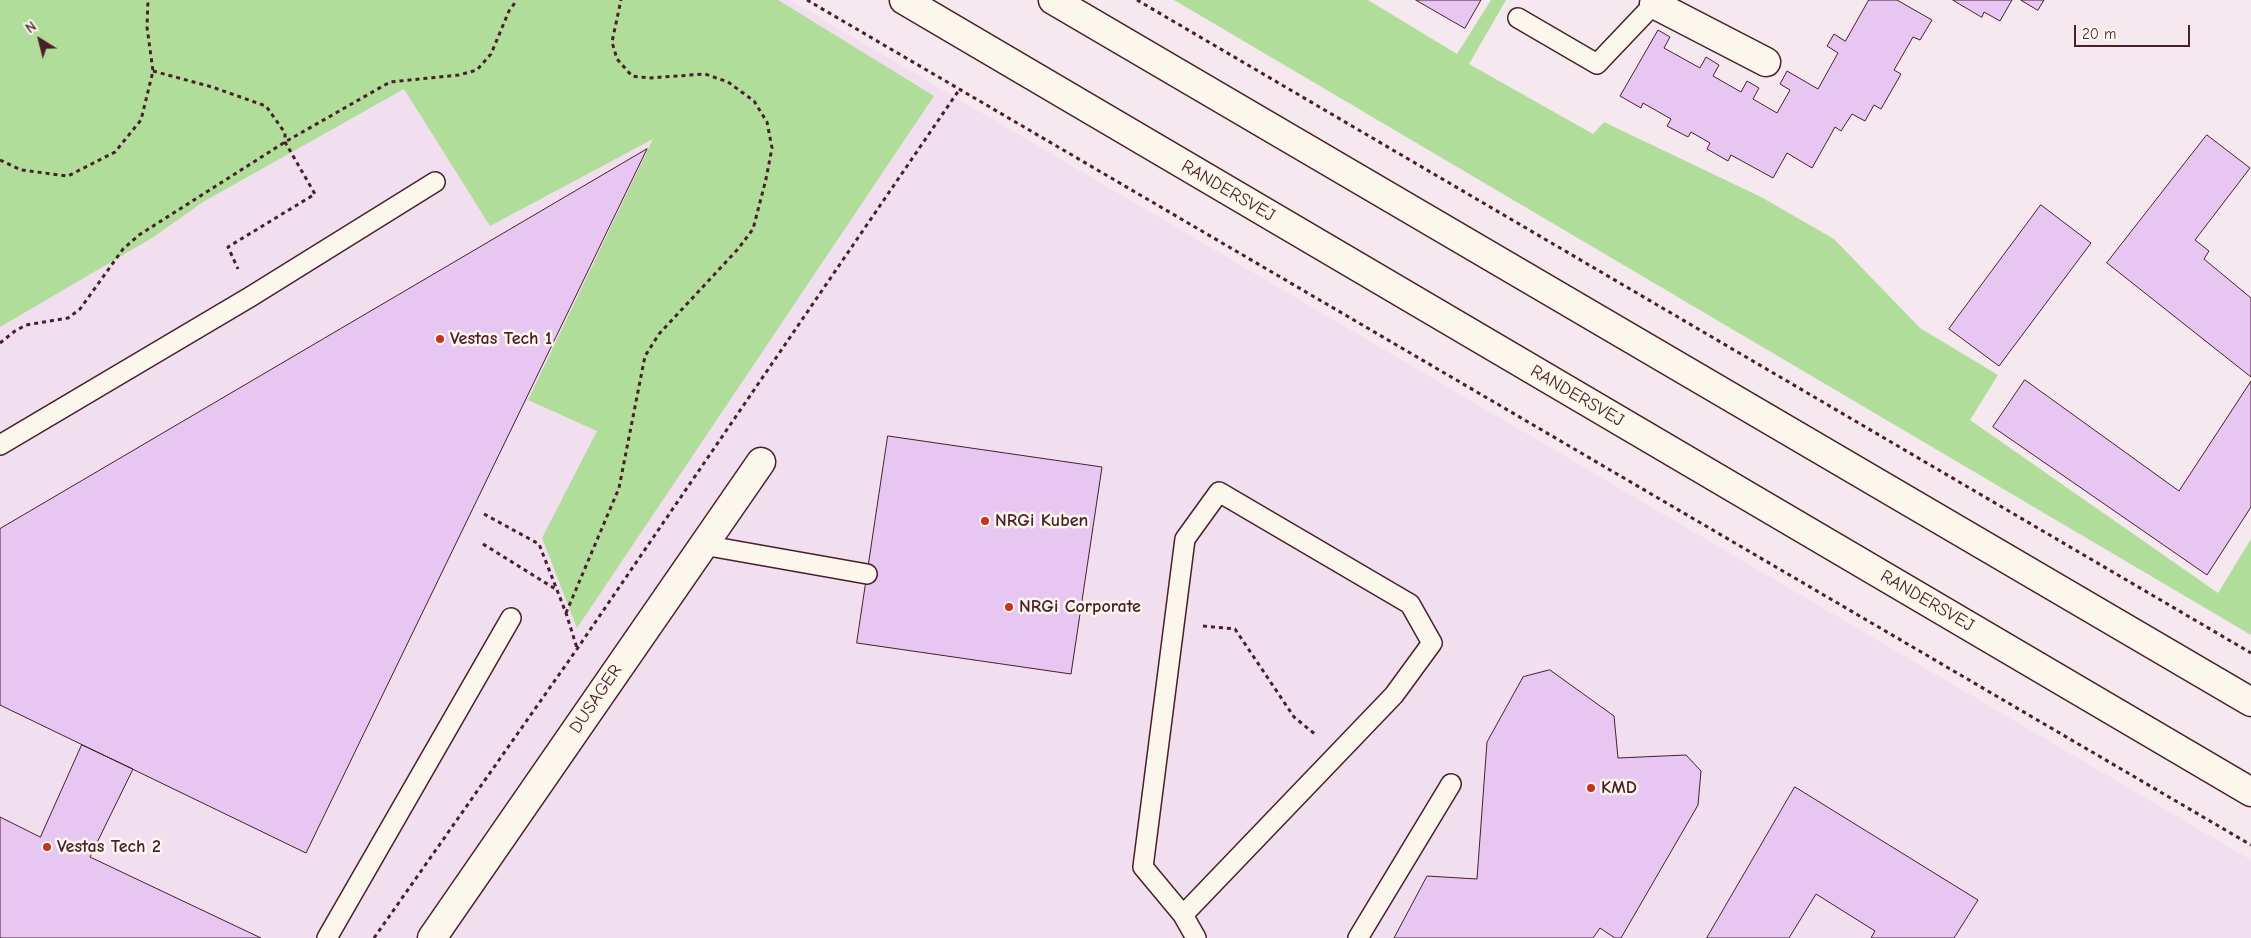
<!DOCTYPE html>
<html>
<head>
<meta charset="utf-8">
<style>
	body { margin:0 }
	#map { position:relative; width:2251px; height:938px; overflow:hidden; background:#f5e8ee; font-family:"Comic Neue",sans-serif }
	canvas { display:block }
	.north { position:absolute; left:15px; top:15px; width:50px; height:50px; -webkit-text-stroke:4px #fbf7ec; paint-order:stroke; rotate:324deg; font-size:14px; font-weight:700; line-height:20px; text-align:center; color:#4a1f2b }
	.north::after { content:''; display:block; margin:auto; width:18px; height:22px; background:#4a1f2b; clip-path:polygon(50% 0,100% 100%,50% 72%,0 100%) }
	.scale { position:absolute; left:2074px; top:25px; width:116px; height:22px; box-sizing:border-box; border:2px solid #4a1f2b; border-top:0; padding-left:6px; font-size:15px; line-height:18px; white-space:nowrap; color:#4a1f2b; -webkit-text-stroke:4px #fbf7ec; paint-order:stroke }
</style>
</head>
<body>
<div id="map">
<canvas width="2251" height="938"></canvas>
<div class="north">N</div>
<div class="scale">20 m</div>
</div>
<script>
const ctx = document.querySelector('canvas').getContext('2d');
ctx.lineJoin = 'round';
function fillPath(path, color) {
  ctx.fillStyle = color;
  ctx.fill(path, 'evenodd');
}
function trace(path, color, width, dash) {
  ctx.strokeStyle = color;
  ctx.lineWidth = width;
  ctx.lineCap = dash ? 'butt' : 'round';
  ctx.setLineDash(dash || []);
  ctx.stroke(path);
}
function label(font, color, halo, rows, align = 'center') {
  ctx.font = font + ' "Comic Neue",sans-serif';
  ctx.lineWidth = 5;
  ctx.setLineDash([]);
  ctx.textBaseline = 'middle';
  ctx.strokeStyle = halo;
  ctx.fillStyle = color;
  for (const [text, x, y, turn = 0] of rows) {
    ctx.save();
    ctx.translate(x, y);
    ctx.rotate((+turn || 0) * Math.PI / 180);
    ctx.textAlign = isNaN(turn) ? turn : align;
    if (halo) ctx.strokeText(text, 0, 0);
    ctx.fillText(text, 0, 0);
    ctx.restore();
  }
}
fillPath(new Path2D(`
	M0,0H790L2251,860V938H0Z`), '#f1deef');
fillPath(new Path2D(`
	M0,0H778L934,96L577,628L542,538L597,431L528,400L653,139L490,226L404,89L203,202L152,238L0,327Z
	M1174,0H1368L1457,54L1491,0H1506L1469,64L1593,134L1604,122L1761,197L1834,239L1920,328L1998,375L1970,420L2218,593L2251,539V635Z`), '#b1dd9b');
const building = new Path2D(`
	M1416,0H1481L1465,28Z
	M1869,0H1897L1932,20L1920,40L1913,37L1894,70L1901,74L1881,109L1874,105L1865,121L1852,114L1841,131L1835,127L1812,168L1787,153L1773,178L1731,155L1728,161L1707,149L1710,143L1691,132L1688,137L1667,126L1671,119L1643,103L1641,108L1620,96L1658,30L1670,37L1664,48L1700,68L1706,57L1719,65L1713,76L1741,92L1747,81L1759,88L1753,99L1777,113L1790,90L1780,84L1787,71L1818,89L1838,53L1827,46L1834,34L1845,41Z
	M1953,0H2012L2000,21L1984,12L1982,17Z
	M2021,0H2044L2038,10Z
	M2207,135L2250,168L2195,240L2209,251L2204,259L2251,298V377L2107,263Z
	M647,149L306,853L0,705V529Z
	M2041,205L2091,243L1999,366L1949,329Z
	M2025,380L2179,491L2251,381V507L2207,575L1993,427Z
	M888,436L1102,467L1071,674L857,643Z
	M1550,670L1614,716L1618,758L1686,755L1701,771L1698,805L1621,938H1615L1600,928L1593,938H1394L1427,876L1477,879L1487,742L1523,677Z
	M82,745L133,769L90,857L261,938H0V817L40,837Z
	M1795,787L1978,900L1954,938H1871L1875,931L1816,894L1789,938H1707Z`);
fillPath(building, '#e8c6f2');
trace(building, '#4a1f2b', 1);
const lane = new Path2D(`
	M1518,18L1597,64L1654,4
	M0,445L250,297L435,182
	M703,545L867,574
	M1183,915L1394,695L1432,643L1410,604L1219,492L1185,539L1143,867L1183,915L1196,938
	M327,938L511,618
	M1358,938L1451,784`);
const street = new Path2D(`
	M1656,0L1654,4L1766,62
	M432,938L761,462`);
const secondary = new Path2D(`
	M904,0L2251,792
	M1053,0L2251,702`);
trace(lane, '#4a1f2b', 22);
trace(street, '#4a1f2b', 31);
trace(secondary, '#4a1f2b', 31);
trace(new Path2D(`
	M807,0L2251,845
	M1137,0L2251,653
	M153,71L212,87L266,106L285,133V142L315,194L228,247L238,269
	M0,160L21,170L68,176L115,152L141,120L153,71L147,27L148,0
	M0,343L15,331L26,325L68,318L80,309L123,249L139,235L285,142L390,82L459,75L477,70L491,54L509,11L517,0
	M484,514L539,544L566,613L577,648
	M483,544L557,590
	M566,613L619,488L645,356L659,334L738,249L753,229L766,179L772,148L767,122L754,101L728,82L705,74L649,78L632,76L617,59L612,42L621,0
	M1203,626L1235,629L1294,717L1316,735
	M374,938L577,649L959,90`), '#4a1f2b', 3, [4, 4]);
trace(lane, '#fbf7ec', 19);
trace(street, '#fbf7ec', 28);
trace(secondary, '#fbf7ec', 28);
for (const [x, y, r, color] of [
	[440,339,5,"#c8321e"],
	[985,521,5,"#c8321e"],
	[1009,607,5,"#c8321e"],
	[1591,788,5,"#c8321e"],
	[47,847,5,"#c8321e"]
]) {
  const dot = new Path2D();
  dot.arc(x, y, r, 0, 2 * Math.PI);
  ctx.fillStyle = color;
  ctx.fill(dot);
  trace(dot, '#fbf7ec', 2);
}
label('18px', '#4a1f2b', '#fbf7ec', [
	["RANDERSVEJ",1228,191,30],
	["RANDERSVEJ",1577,396,30],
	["RANDERSVEJ",1927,601,30],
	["DUSAGER",596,699,-56]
]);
label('bold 18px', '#4a1f2b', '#fbf7ec', [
	["Vestas Tech 1",450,339],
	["NRGi Kuben",995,521],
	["NRGi Corporate",1019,607],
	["KMD",1601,788],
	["Vestas Tech 2",57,847]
], 'left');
</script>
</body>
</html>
